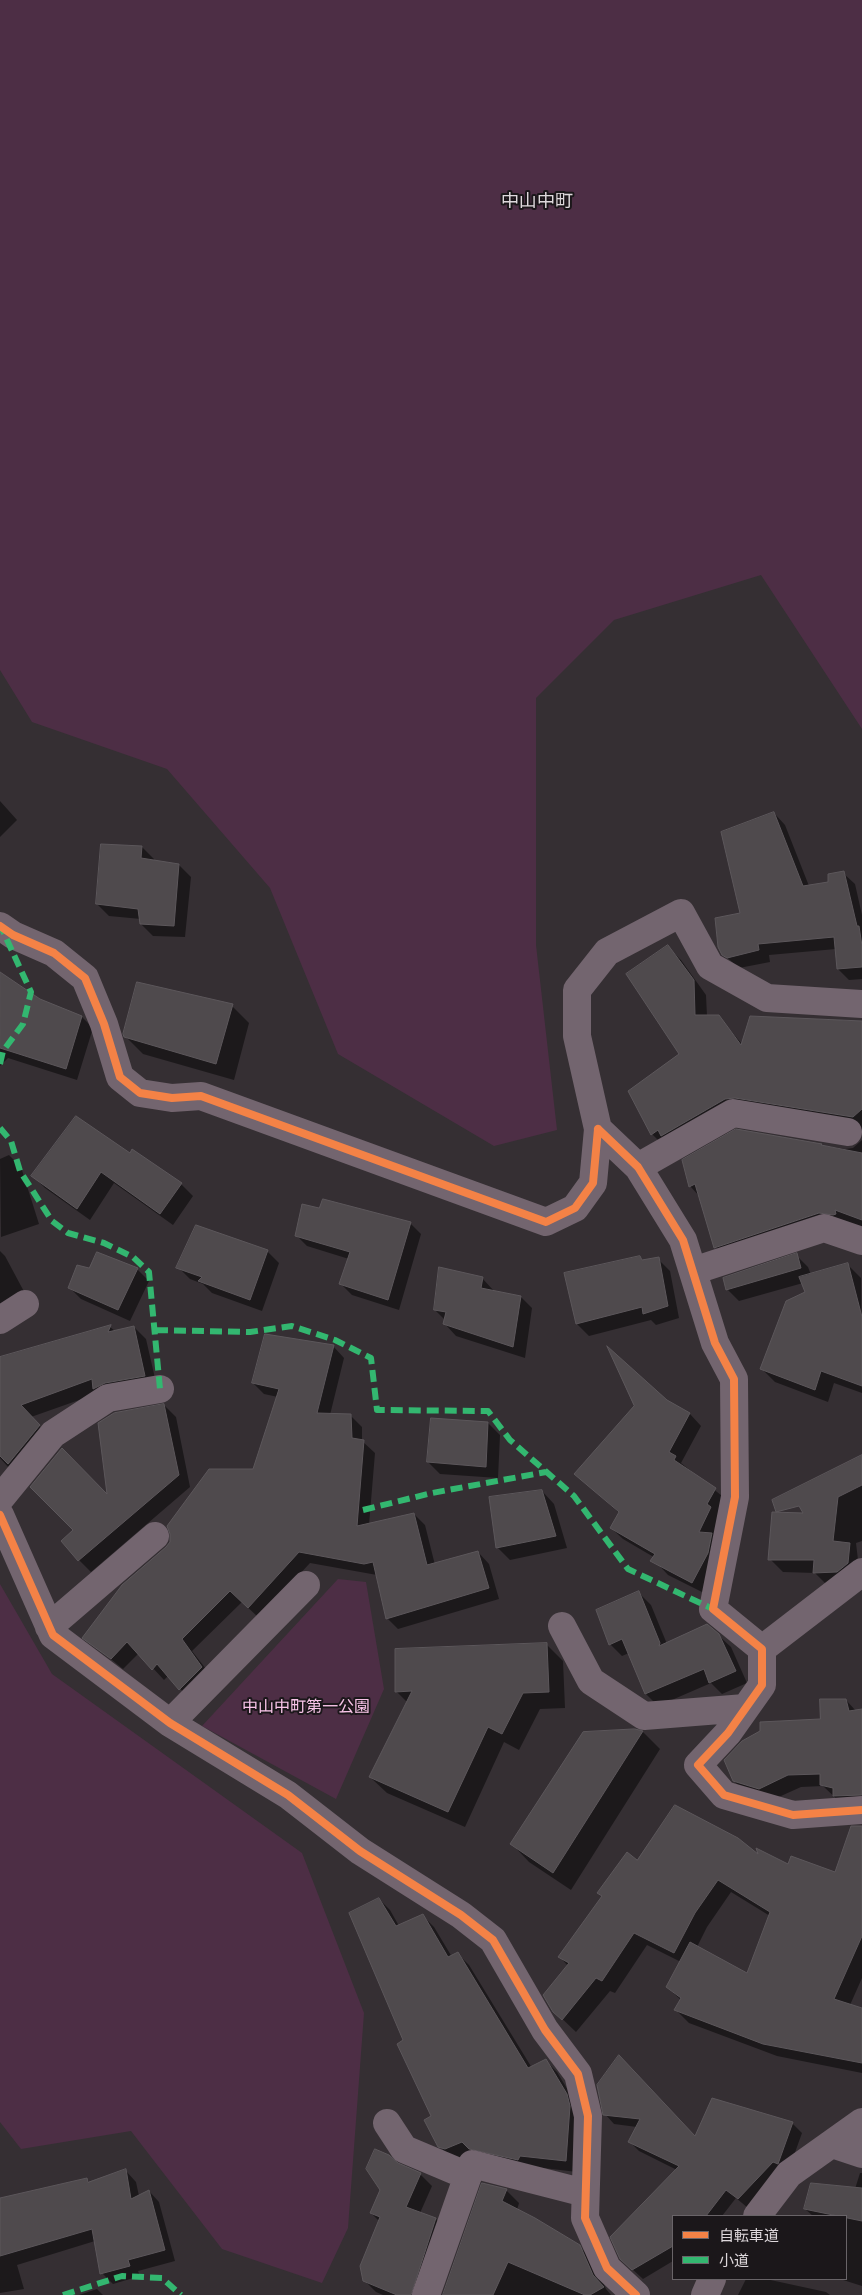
<!DOCTYPE html>
<html>
<head>
<meta charset="utf-8">
<style>
	body { margin:0 }
	#map { position:relative; width:862px; height:2295px; overflow:hidden; background:#352f33; font-family:Helvetica,"Noto Sans JP",sans-serif }
	canvas { display:block }
	.legend { position:absolute; left:672px; top:2215px; width:175px; height:65px; box-sizing:border-box; background:#1b171a; border:1px solid #696468; margin:0; padding:6px 9px; list-style:none; font-size:15px; color:#ded8dc }
	.legend li { display:flex; align-items:center; gap:10px; height:25px }
	.legend b { width:25px; border:1px solid #696468 }
</style>
</head>
<body>
<div id="map">
<canvas width="862" height="2295"></canvas>
<ul class="legend">
<li><b style="height:6px;background:#f48246"></b>自転車道</li>
<li><b style="height:6px;background:#33b770"></b>小道</li>
</ul>
</div>
<script>
const ctx = document.querySelector('canvas').getContext('2d');
ctx.lineJoin = 'round';
function fillPath(path, color) {
  ctx.fillStyle = color;
  ctx.fill(path, 'evenodd');
}
function trace(path, color, width, dash) {
  ctx.strokeStyle = color;
  ctx.lineWidth = width;
  ctx.lineCap = dash ? 'butt' : 'round';
  ctx.setLineDash(dash || []);
  ctx.stroke(path);
}
function label(font, color, halo, rows, align = 'center') {
  ctx.font = font + ' Helvetica,"Noto Sans JP",sans-serif';
  ctx.lineWidth = 4;
  ctx.setLineDash([]);
  ctx.textBaseline = 'middle';
  ctx.strokeStyle = halo;
  ctx.fillStyle = color;
  for (const [text, x, y, turn = 0] of rows) {
    ctx.save();
    ctx.translate(x, y);
    ctx.rotate((+turn || 0) * Math.PI / 180);
    ctx.textAlign = isNaN(turn) ? turn : align;
    if (halo) ctx.strokeText(text, 0, 0);
    ctx.fillText(text, 0, 0);
    ctx.restore();
  }
}
fillPath(new Path2D(`
	M0,0H862V729L761,575L614,620L536,698V945L557,1130L494,1146L338,1054L270,888L167,769L32,722L0,670Z
	M338,1579L366,1582L384,1689L336,1799L202,1726Z
	M0,1584L52,1674L302,1853L364,2013L348,2228L322,2283L222,2249L131,2131L21,2149L0,2122Z`), '#4d2e45');
fillPath(new Path2D(`
	M0,801L17,820L0,837Z
	M774,813L785,825L809,886L830,883L843,873L855,884L862,915V979L849,980L838,969L836,949L769,955L770,962L739,968L723,954L741,914Z
	M142,847L154,859L153,861L179,865L191,877L185,937L153,936L141,924V919L109,916L97,904Z
	M668,947L681,960L706,995L707,1016H718L742,1044L843,1022L842,1020L862,1021V1129L749,1110L665,1147L652,1134L680,1055Z
	M0,973L57,1012L82,1017L93,1028L77,1080L8,1058L0,1066Z
	M232,1006L249,1023L234,1080L143,1054L125,1036Z
	M736,1131L845,1149L853,1148L862,1140V1228L728,1260L715,1247L700,1197L690,1186Z
	M130,1154L181,1184L193,1196L173,1225L114,1183L90,1220L45,1188L33,1176Z
	M9,1155L21,1167L39,1224L1,1237L0,1159Z
	M410,1223L421,1234L399,1310L352,1295L341,1284L349,1259L307,1246L296,1235Z
	M0,1251L5,1256L28,1299L0,1311Z
	M267,1251L279,1263L262,1311L212,1293L203,1284L190,1279L178,1267Z
	M796,1255L808,1267L811,1275L848,1265L861,1278L862,1393L834,1383L828,1402L775,1382L762,1369L806,1293L803,1283L739,1301L727,1289Z
	M640,1257L644,1261L658,1259L670,1271L679,1318L656,1325L651,1320L589,1336L577,1324L566,1274Z
	M137,1269L149,1281L130,1321L81,1299L69,1287Z
	M482,1278L494,1291L521,1297L532,1308L525,1358L456,1336L445,1324V1320L435,1310Z
	M110,1327L115,1331L134,1327L146,1339L157,1387L99,1393L31,1417L51,1438L18,1478L0,1458V1358Z
	M333,1346L344,1358L330,1415H350L362,1427V1441L375,1453L369,1525L414,1514L425,1525L435,1565L478,1552L489,1564L499,1599L398,1629L387,1618L377,1575L310,1563L259,1618L242,1602L192,1651L213,1678L191,1700L168,1676L164,1680L139,1653L123,1669L84,1637L254,1470L278,1397L264,1394L253,1383Z
	M666,1401L690,1414L701,1426L681,1463L727,1500L704,1593L668,1575L657,1563V1559L623,1539L611,1528L619,1513L576,1474Z
	M164,1405L176,1417L190,1487L91,1572L79,1560L75,1530L108,1497Z
	M488,1423L500,1435L498,1478L440,1474L428,1462Z
	M862,1459V1541L856,1543L860,1577L827,1585L815,1573L783,1572L770,1559L805,1514Z
	M542,1491L554,1504L567,1548L510,1560L498,1548Z
	M639,1593L651,1605L667,1644L718,1635L731,1647L747,1683L722,1694L711,1683L658,1706L646,1694L629,1653L622,1656L610,1644Z
	M546,1644L563,1661L565,1708L540,1709L519,1750L504,1742L465,1827L387,1793L370,1777L408,1703L396,1691Z
	M846,1700L856,1711H862V1807L846,1808L823,1786L801,1787L772,1800L746,1793L734,1781L821,1720Z
	M635,1730L643,1732L660,1749L571,1890L529,1862L512,1844Z
	M862,1827V1978L850,2005L862,2009V2073L777,2056L689,2023L676,2010L681,2000L667,1987L681,1962L647,1945L615,1993L610,1991L576,2032L554,2011L568,1966L560,1957L603,1897L599,1893L637,1861L761,1857L788,1866L835,1874ZM731,1892L770,1916L747,1975L697,1947L707,1927Z
	M379,1899L390,1910L399,1926L423,1916L434,1927L452,1957L458,1954L469,1965L532,2068L546,2061L557,2072L578,2107L577,2172L451,2157L439,2146L433,2116L405,2041Z
	M598,2085L695,2138L792,2123L802,2133L788,2172L748,2208L736,2198L722,2216H673V2261L643,2279L631,2268L677,2170L639,2151L629,2141L637,2127L614,2124L605,2114Z
	M126,2171L136,2182L139,2196L149,2191L159,2202L175,2261L138,2271L140,2276L113,2284L102,2273L95,2241L17,2265L24,2289L0,2293V2210L87,2179L90,2183Z
	M860,2173H862V2286L840,2279H846V2216H813L805,2209L855,2189Z
	M420,2174L432,2186L420,2213L436,2219L448,2231L416,2295H383L376,2292L364,2280L380,2222L371,2213Z
	M506,2190L519,2203L517,2210L579,2246L593,2260L606,2289L611,2295H444Z
	M746,2279H766L826,2292L830,2295H738Z
	M97,2289L103,2295H79Z`), '#0007');
const building = new Path2D(`
	M774,812L803,886L828,882V874L844,871L857,926H859L862,946V967L837,969L834,937L758,944L759,950L727,958L722,955L718,947L715,918L740,913L721,832Z
	M101,844L142,846L141,858L179,864L174,926L140,924L138,909L96,904Z
	M668,945L694,980L695,1015H719L741,1045L750,1016L862,1021V1109L853,1117L735,1098L725,1099L661,1136L658,1130L651,1135L628,1091L679,1054L626,974Z
	M0,972L40,999L82,1016L66,1069L0,1048Z
	M137,982L233,1004L216,1064L124,1037L123,1034Z
	M76,1116L130,1153L132,1149L182,1183L160,1214L101,1172L77,1209L31,1176Z
	M736,1129L822,1144L821,1145L862,1153V1220L835,1210L836,1214L833,1215L819,1213L714,1248L695,1184L689,1187L682,1160Z
	M323,1199L411,1222L388,1300L339,1284L350,1252L295,1236L302,1204L319,1208Z
	M196,1225L268,1250L250,1300L198,1281L202,1277L176,1268Z
	M97,1252L138,1268L118,1310L68,1288L77,1265L89,1268Z
	M797,1253L801,1268L726,1290L723,1278Z
	M640,1256L642,1260L659,1257L668,1306L643,1314L642,1307L576,1324L564,1273Z
	M848,1263L862,1317V1386L821,1371L815,1390L760,1369L786,1301L805,1292L799,1277Z
	M439,1267L483,1277L481,1288L521,1296L513,1347L443,1324L446,1312L434,1310Z
	M111,1325L108,1332L134,1326L145,1376L105,1383L93,1389L92,1379L21,1405L40,1425L8,1464L0,1456V1357Z
	M265,1334L334,1345L317,1413L351,1414L352,1438L364,1440L357,1526L414,1513L427,1565L478,1551L489,1588L386,1619L373,1562L364,1564L299,1552L248,1608L230,1591L182,1639L202,1667L179,1690L157,1664L152,1670L127,1642L111,1659L82,1638L122,1585L166,1547L170,1542V1534L167,1526L209,1469H253L279,1389L252,1383Z
	M607,1346L667,1400L690,1413L669,1452L676,1456L674,1460L716,1488L707,1504L711,1507L699,1532L712,1533L708,1553L692,1583L650,1561L655,1554L610,1528L619,1512L574,1474L634,1406Z
	M164,1404L179,1475L78,1561L61,1541L73,1530L30,1487L62,1448L107,1494L98,1423L114,1413Z
	M431,1418L488,1422L486,1467L427,1462Z
	M862,1455V1485L838,1497L833,1541L850,1543L848,1563L837,1572L813,1573L814,1560H768L772,1512L803,1513L799,1506L776,1512L772,1500Z
	M542,1490L556,1536L496,1548L489,1497Z
	M639,1591L660,1643L659,1646L707,1624L719,1634L736,1671L709,1683L704,1669L645,1694L622,1639L609,1645L596,1610Z
	M547,1643L549,1692L523,1693L502,1734L488,1727L448,1812L369,1777L412,1691L395,1692V1649Z
	M820,1699H846L849,1711L862,1709V1795L833,1796V1788L820,1785V1774L788,1775L759,1789L733,1781L724,1760L742,1741L760,1731V1722L820,1719Z
	M635,1729L643,1731L553,1873L510,1844L583,1732Z
	M675,1805L738,1838L758,1854L756,1848L788,1864L791,1856L835,1872L851,1826H862V1936L834,1999L862,2008V2063L763,2044L674,2010L681,1998L666,1987L690,1942L747,1973L770,1912L718,1880L695,1913L674,1953L634,1933L602,1981L596,1978L562,2020L553,2012L543,1995L569,1963L558,1957L602,1896L597,1893L627,1852L637,1860Z
	M379,1898L396,1926L423,1914L448,1957L458,1952L528,2068L546,2059L567,2094L570,2106L566,2161L520,2156L518,2160L469,2149L462,2142L445,2149L438,2147L424,2120L431,2116L397,2044L403,2040L349,1913Z
	M619,2055L695,2136L712,2098L793,2122L778,2164L773,2162L738,2199L726,2190L706,2216H673V2246L632,2270L620,2259L610,2237L679,2166L628,2142L640,2119L603,2115L597,2085Z
	M375,2149L389,2155L398,2163L421,2173L406,2207L436,2218L411,2295H397L363,2281L360,2266L380,2217L370,2213L380,2190L366,2169Z
	M126,2169L131,2199L149,2190L165,2250L128,2260L130,2266L100,2274L92,2229L0,2256V2198L87,2178L88,2182Z
	M482,2183L507,2189L502,2201L535,2218L580,2245L593,2275L604,2287L590,2295H585L508,2262L493,2295H443Z
	M811,2183L862,2188V2221L804,2209Z`);
fillPath(building, '#4f4a4d');
trace(building, '#5c575b', 1);
trace(new Path2D(`
	M0,926L13,935L54,953L85,978L104,1024L120,1077L140,1093L172,1098L201,1096L546,1222L575,1208L593,1183L598,1129L577,1036V990L607,952L681,913L710,966L767,998L862,1004
	M598,1129L638,1167L683,1240L715,1343L734,1379L735,1497L713,1609L762,1649V1685L728,1733L698,1765L724,1795L793,1815L862,1810
	M638,1167L733,1113L848,1132
	M693,1271L824,1228L862,1241
	M0,1320L25,1304
	M0,1499L53,1434L108,1398L160,1389
	M0,1515L53,1635L170,1723L288,1795L360,1851L461,1915L493,1940L545,2030L578,2074L588,2116L585,2218L607,2268L636,2295
	M562,1626L591,1681L644,1716L745,1708
	M49,1627L155,1536
	M762,1649L862,1572
	M170,1723L306,1585
	M387,2123L404,2149L468,2176
	M832,2144L862,2154
	M757,2216L789,2174L862,2122
	M426,2295L472,2164L585,2193
	M705,2295L712,2279`), '#73656f', 28);
trace(new Path2D(`
	M0,1064L3,1051L23,1024L31,992L2,929
	M0,1128L11,1141L20,1171L52,1221L68,1233L104,1243L133,1257L149,1272L160,1389
	M156,1330L250,1332L292,1326L335,1340L371,1358L377,1410L488,1411L510,1440L574,1496L628,1569L713,1609
	M363,1510L432,1493L546,1472
	M63,2295L122,2276L162,2278L181,2295`), '#33b770', 6, [12, 6]);
trace(new Path2D(`
	M0,926L13,935L54,953L85,978L104,1024L120,1077L140,1093L172,1098L201,1096L546,1222L575,1208L593,1183L598,1129
	M598,1129L638,1167L683,1240L715,1343L734,1379L735,1497L713,1609L762,1649V1685L728,1733L698,1765L724,1795L793,1815L862,1810
	M0,1515L53,1635L170,1723L288,1795L360,1851L461,1915L493,1940L545,2030L578,2074L588,2116L585,2218L607,2268L636,2295`), '#f48246', 8);
label('16px', '#f8c4e8', '#1b171a', [
	["中山中町第一公園",306,1708]
]);
label('18px', '#ded8dc', '#1b171a', [
	["中山中町",537,202]
]);
</script>
</body>
</html>
